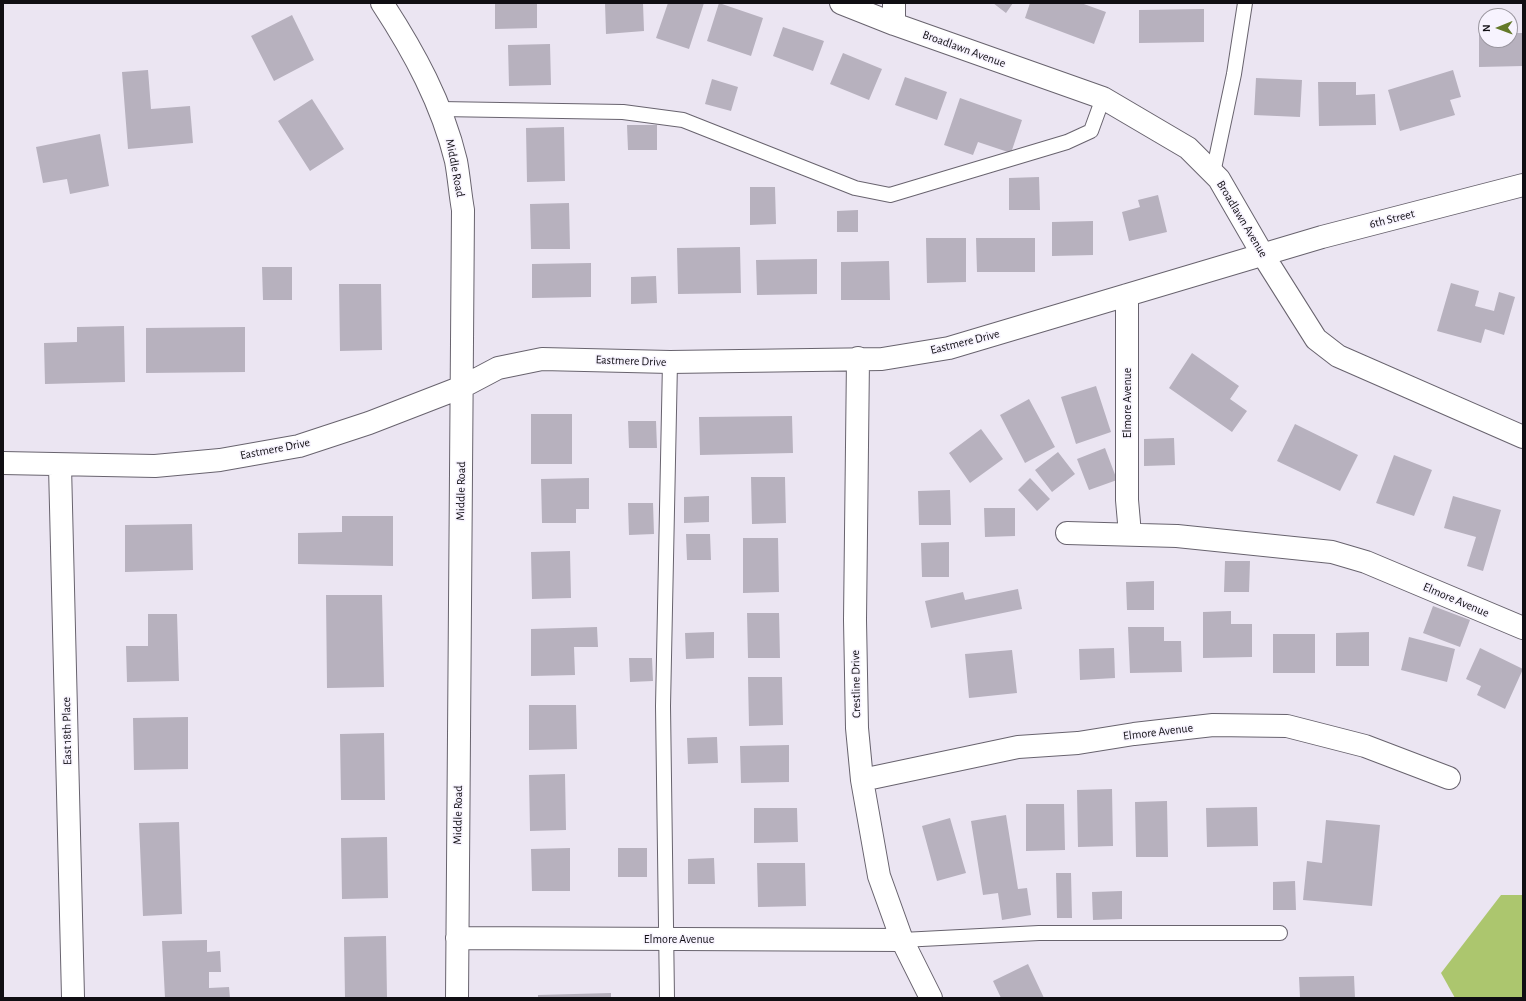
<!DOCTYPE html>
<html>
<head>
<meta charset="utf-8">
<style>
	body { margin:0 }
	#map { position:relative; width:1526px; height:1001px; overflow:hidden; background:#ebe5f2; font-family:"Alegreya Sans",sans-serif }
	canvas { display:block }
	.frame { position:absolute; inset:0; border:4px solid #100e13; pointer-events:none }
	.north { position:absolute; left:1478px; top:8px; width:40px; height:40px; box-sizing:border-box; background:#f7f3fe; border:1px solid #9b97a0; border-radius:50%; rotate:269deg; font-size:11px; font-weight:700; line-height:16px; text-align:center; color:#100e13 }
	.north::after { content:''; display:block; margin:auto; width:14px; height:18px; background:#647929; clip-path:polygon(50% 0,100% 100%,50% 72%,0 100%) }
</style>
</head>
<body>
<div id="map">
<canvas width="1526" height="1001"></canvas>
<div class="frame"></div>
<div class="north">N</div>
</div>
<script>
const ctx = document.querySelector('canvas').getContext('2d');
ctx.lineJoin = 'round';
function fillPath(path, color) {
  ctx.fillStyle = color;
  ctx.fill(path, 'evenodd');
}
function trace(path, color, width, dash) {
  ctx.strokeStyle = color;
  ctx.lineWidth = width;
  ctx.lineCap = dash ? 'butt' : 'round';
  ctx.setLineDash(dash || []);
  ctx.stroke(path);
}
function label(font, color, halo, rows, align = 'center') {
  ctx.font = font + ' "Alegreya Sans",sans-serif';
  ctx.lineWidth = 3;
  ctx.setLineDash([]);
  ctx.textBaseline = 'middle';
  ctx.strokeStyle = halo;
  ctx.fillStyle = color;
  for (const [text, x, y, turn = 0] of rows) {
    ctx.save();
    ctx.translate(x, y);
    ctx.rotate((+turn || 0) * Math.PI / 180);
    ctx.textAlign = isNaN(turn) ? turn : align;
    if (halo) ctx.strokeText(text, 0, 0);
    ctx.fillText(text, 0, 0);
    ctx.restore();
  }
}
fillPath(new Path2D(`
	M1501,895H1523V998H1455L1441,973Z`), '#acc66e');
fillPath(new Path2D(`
	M495,3H537V28L495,29Z
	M605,3H643L644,31L606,34Z
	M668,3H704L689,49L656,38Z
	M719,3L763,18L751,56L707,41Z
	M993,3H1013L1006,13Z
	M1030,3H1081L1106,12L1094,44L1025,18Z
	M1204,9V42L1139,43V10Z
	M292,15L314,60L274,81L251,36Z
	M783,27L824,41L813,71L773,56Z
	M1486,33V40H1510V33H1523V66L1479,67V34Z
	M550,44L551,85L509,86L508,45Z
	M843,53L882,69L869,100L830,84Z
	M148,70L151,109L190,106L193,143L128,149L122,72Z
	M1453,70L1461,97L1450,100L1455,115L1400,131L1388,90Z
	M905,77L947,92L937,120L895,105Z
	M1256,78L1302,80L1300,117L1254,115Z
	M712,79L738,87L731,111L705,104Z
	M1318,82H1356V95L1375,94L1376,125L1319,126Z
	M960,98L1022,120L1011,153L978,142L973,155L944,145Z
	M312,99L344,149L310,171L278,121Z
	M627,125H657V150H628Z
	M564,127L565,181L527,182L526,128Z
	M100,134L109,186L70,194L67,179L43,183L36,147Z
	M1039,177L1040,210H1009V178Z
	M750,187H775L776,224L750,225Z
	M1158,195L1167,232L1129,241L1122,212L1140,207L1138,200Z
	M569,203L570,249H531L530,204Z
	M858,210V232H837V211Z
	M1093,221V255L1052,256V222Z
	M926,238H966V282L927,283Z
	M976,238H1035V272H977Z
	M740,247L741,293L678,294L677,248Z
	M817,259V294L757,295L756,260Z
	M889,261L890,300H841V262Z
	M591,263V297L532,298V264Z
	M262,267H292V300H263Z
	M656,276L657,303L631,304V277Z
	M1451,283L1479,291L1475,306L1494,311L1499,292L1515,297L1504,335L1485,329L1481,343L1437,331Z
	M339,284H381L382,350L340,351Z
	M124,326L125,382L45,384L44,343L77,342V327Z
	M245,327V372L146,373V328Z
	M1192,353L1239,386L1230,399L1247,411L1232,432L1169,388Z
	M1096,386L1111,432L1076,444L1061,397Z
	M1029,399L1055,447L1025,463L1000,415Z
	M531,414H572V464H531Z
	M792,416L793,453L700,455L699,417Z
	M628,421H656L657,448H629Z
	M1295,424L1358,455L1340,491L1277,461Z
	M981,429L1003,459L970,483L949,453Z
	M1174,438L1175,465L1144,466V439Z
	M1105,448L1117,480L1089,490L1077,459Z
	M1058,452L1075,474L1052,492L1035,470Z
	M1394,455L1432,470L1414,516L1376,503Z
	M751,477H785L786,523L752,524Z
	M589,478V509H576V523H542L541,479Z
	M1030,478L1050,499L1037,511L1018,490Z
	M950,490L951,525H919L918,491Z
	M709,496V522L684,523V497Z
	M1453,496L1501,510L1483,571L1467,566L1476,537L1444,528Z
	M628,503H653L654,534L629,535Z
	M984,508H1015V536L985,537Z
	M342,516H393V566L298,564V533L342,532Z
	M192,524L193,570L125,572V525Z
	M686,534H710L711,560H687Z
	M743,538H778L779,592L743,593Z
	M949,542V577H922L921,543Z
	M570,551L571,598L532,599L531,552Z
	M1225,561H1250L1249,592H1224Z
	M1154,581V610H1127L1126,582Z
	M1018,589L1022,609L931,628L925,601L963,592L965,600Z
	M326,595H382L384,687L327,688Z
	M1433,606L1470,620L1460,647L1423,633Z
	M1231,611V624H1252V657L1203,658V612Z
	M747,613H779L780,658H748Z
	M148,614H177L179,681L127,682L126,646H148Z
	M597,627L598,647H574L575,675L531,676V629Z
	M1128,627H1164V641H1181L1182,672L1130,673Z
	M714,632V658L686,659L685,633Z
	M1369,632V666H1336V633Z
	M1273,634H1315V673H1273Z
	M1409,637L1455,649L1447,682L1401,670Z
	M1114,648L1115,678L1080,680L1079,649Z
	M1480,648L1523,669L1505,709L1477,695L1481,686L1466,679Z
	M1012,650L1017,693L969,698L965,654Z
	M629,658H652L653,681L630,682Z
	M748,677H782L783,725L749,726Z
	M529,705H576L577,749L529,750Z
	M188,717V769L134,770L133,718Z
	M384,733L385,800H341L340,734Z
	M717,737L718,763L688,764L687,738Z
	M789,745V782L741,783L740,746Z
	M565,774L566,830L530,831L529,775Z
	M1112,789L1113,846L1078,847L1077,790Z
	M1167,801L1168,857H1136L1135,802Z
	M1026,804H1064L1065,850L1026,851Z
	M1257,807L1258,846L1207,847L1206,808Z
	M754,808H797L798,842L754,843Z
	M1006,815L1018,889L1027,888L1031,915L1002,920L998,893L983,895L971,821Z
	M950,818L966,873L937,881L922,826Z
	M1326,820L1380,825L1372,906L1303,900L1307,861L1322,863Z
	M179,822L182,914L143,916L139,823Z
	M387,837L388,898L342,899L341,838Z
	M570,848V891H532L531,849Z
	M618,848H647V877H618Z
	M714,858L715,884H688V859Z
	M757,863H805L806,906L758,907Z
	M1056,873H1071L1072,918H1057Z
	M1295,881L1296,910H1273V882Z
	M1122,891V919L1093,920L1092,892Z
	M386,936L387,998H345L344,937Z
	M207,940V952L220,951L221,972H209V988L229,987L230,998H165L162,941Z
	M1028,964L1044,998H1001L993,981Z
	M1354,976L1355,998H1300L1299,977Z
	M611,993V998H538V995Z`), '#b7b1be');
const service = new Path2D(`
	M440,109L623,112L683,120L855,188L890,195L1067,142L1091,131L1103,98
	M1213,173L1234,74L1245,3
	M902,940L1039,933H1280
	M667,998L663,706L670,362`);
const minor = new Path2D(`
	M382,3C414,52 442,103 456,161C459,177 460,193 463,210L457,998
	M841,3L894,24L1103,98L1188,148L1219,179L1263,255L1316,339L1338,356L1523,437
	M894,24V3
	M1127,295V500L1130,534
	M858,358L855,620L857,728L862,780L879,876L902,940L931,998
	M3,463L155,466L220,460L299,446L369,423L462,387L498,368L542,359L670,362L882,359L949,348L1322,237L1523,185
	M60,466L73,997
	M1067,533L1177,536L1332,552L1366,562L1523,628
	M862,780L1018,747L1078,743L1134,734L1213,725L1287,726L1365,746L1449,778
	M457,938L902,940`);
trace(service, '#68636e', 16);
trace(minor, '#68636e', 24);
trace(service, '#fff', 14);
trace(minor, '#fff', 22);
label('12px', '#100e13', '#f7f3fe', [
	["Broadlawn Avenue",964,49,20],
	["Middle Road",455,168,79],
	["Broadlawn Avenue",1242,219,59],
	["6th Street",1392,219,-14],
	["Eastmere Drive",965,342,-14],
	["Eastmere Drive",631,361,2],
	["Elmore Avenue",1127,403,-90],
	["Eastmere Drive",275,449,-11],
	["Middle Road",461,491,-89],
	["Elmore Avenue",1456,600,23],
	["Crestline Drive",856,684,-91],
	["East 18th Place",67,731,-91],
	["Elmore Avenue",1158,732,-7],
	["Middle Road",458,815,-89],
	["Elmore Avenue",679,939]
]);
</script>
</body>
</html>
